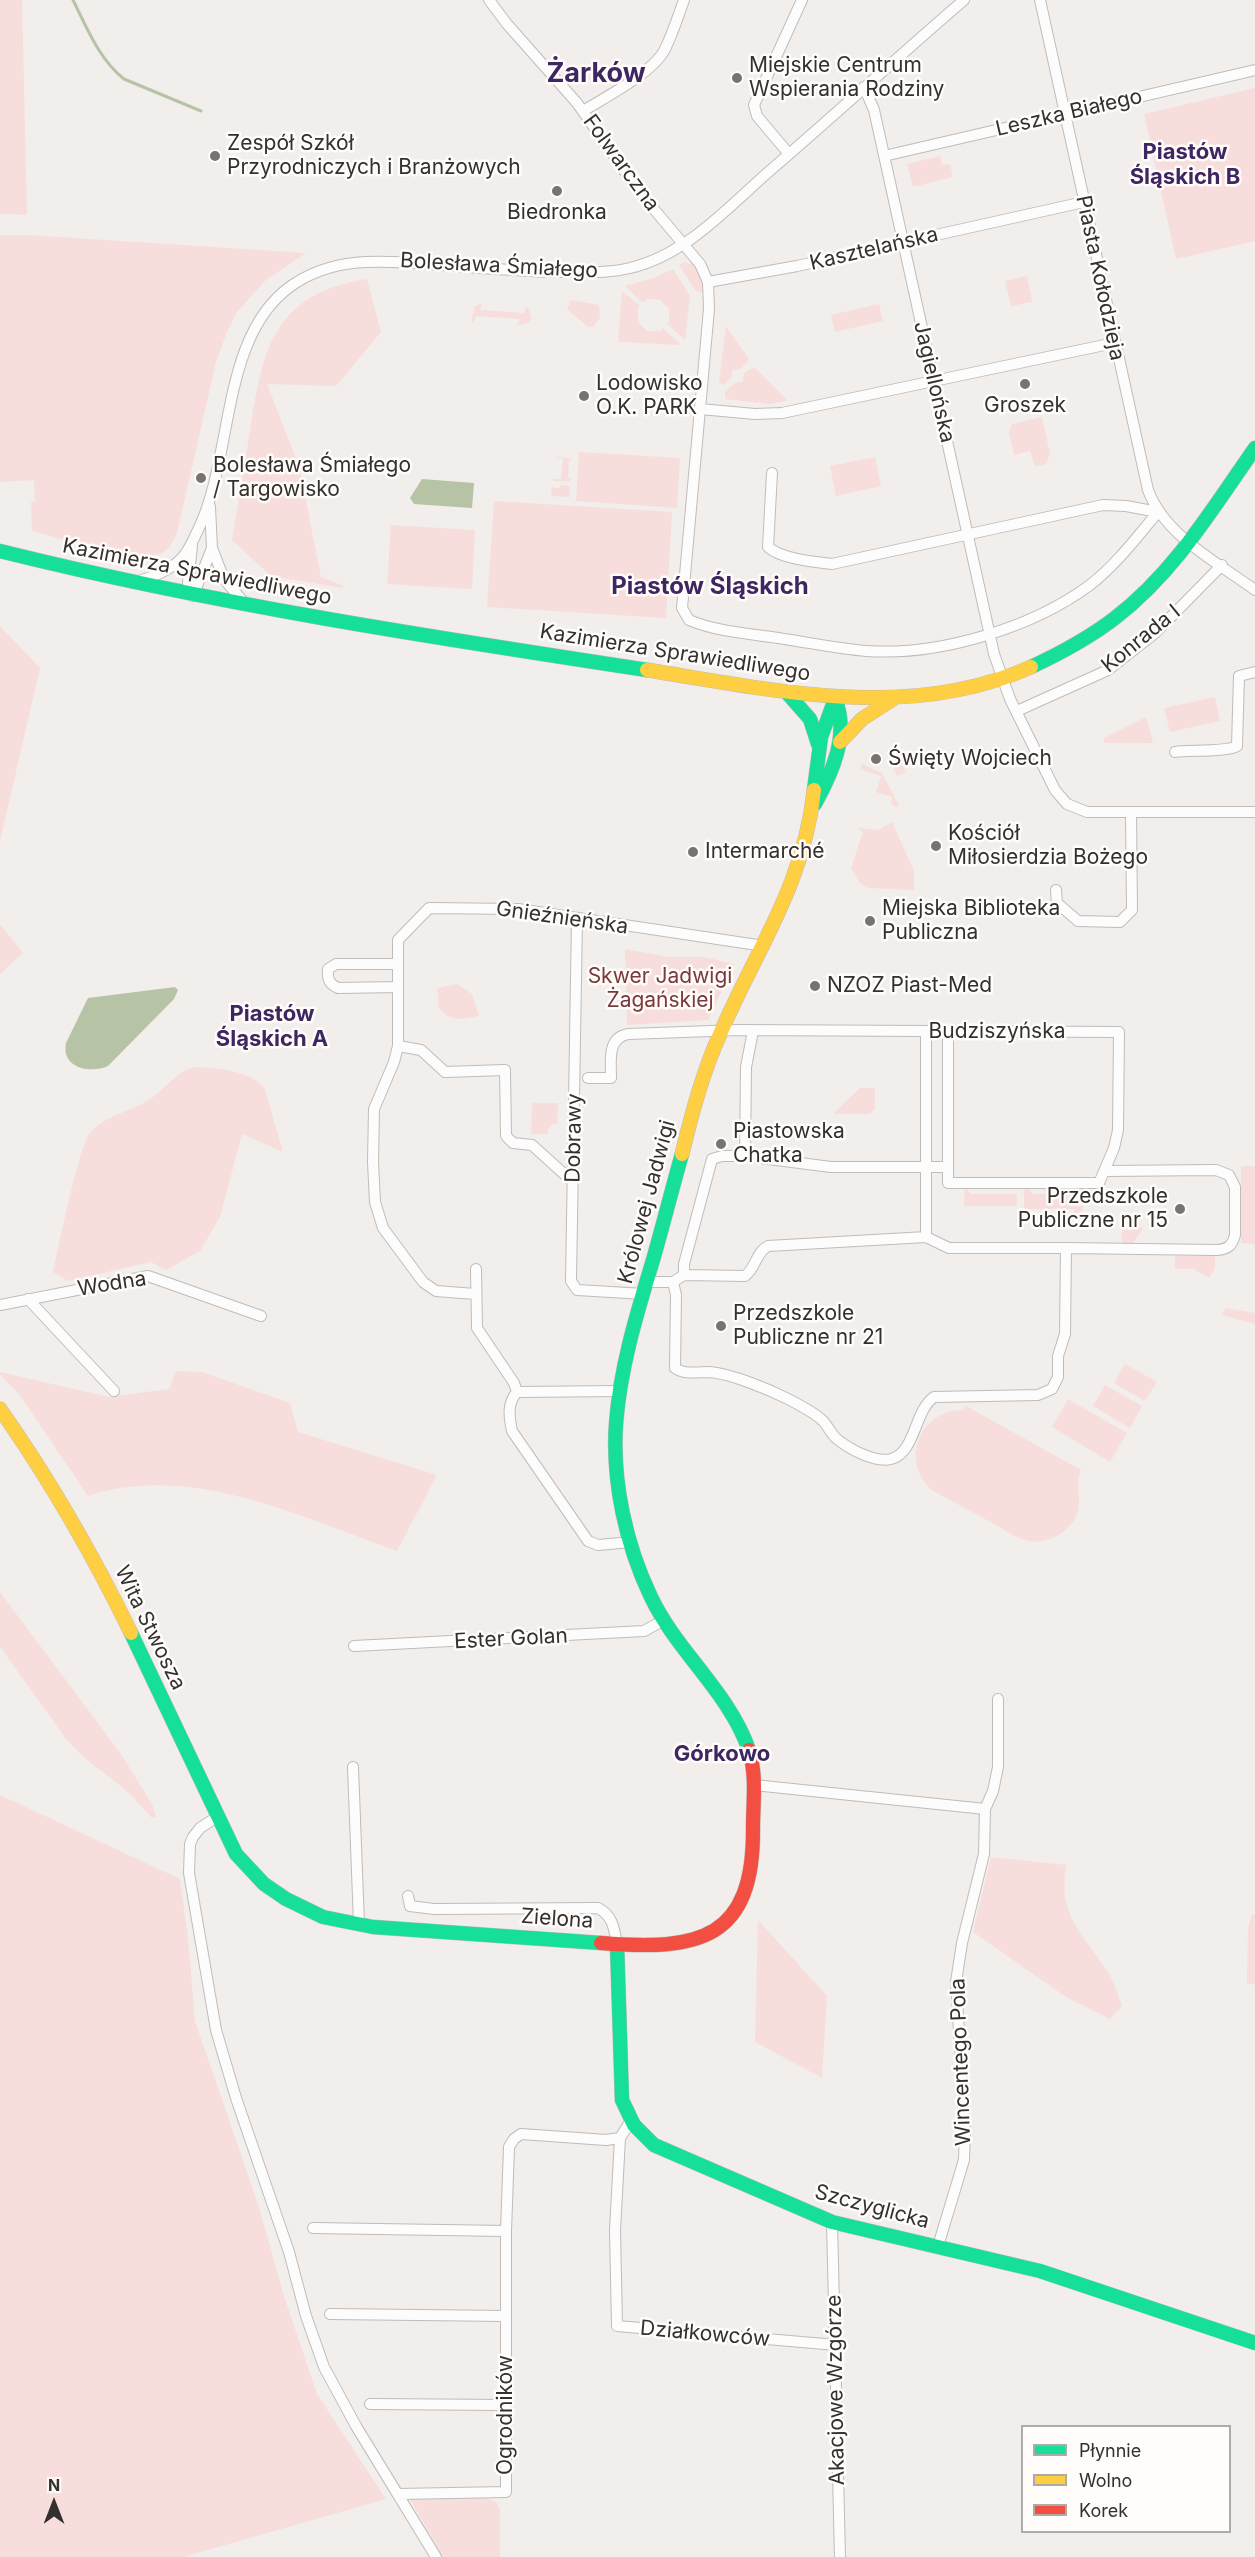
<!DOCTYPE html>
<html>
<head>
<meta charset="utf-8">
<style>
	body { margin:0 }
	#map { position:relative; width:1255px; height:2557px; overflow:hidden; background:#f1eeeb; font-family:Inter,sans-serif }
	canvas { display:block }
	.legend { position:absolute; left:1021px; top:2425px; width:210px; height:108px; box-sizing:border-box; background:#fffcf9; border:2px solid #adaba8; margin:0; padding:8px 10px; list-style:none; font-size:18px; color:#33312f }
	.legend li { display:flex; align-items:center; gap:12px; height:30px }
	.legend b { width:30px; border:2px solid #adaba8 }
	.north { position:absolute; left:24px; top:2473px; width:60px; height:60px; -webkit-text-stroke:4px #fffcf9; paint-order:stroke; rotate:0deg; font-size:16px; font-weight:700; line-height:24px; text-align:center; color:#33312f }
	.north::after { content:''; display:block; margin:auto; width:21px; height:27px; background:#33312f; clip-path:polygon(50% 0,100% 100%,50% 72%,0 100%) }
</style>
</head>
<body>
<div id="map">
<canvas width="1255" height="2557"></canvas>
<ul class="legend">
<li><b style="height:8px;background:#16e098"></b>Płynnie</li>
<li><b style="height:8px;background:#ffcf43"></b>Wolno</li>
<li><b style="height:8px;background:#f24e42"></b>Korek</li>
</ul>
<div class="north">N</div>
</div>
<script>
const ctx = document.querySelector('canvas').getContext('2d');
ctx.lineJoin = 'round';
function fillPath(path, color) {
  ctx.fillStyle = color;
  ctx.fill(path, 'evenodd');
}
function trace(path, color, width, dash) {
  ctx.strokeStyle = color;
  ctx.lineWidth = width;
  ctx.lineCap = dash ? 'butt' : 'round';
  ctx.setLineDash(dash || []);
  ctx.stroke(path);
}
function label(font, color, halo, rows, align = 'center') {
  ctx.font = font + ' Inter,sans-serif';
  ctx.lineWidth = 5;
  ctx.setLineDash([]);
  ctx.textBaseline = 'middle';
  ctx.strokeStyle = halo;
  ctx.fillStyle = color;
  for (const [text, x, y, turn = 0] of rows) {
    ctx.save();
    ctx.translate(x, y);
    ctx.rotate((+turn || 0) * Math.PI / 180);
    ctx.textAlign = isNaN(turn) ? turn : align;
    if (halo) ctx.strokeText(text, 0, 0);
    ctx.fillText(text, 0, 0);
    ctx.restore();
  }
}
fillPath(new Path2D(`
	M0,0H22L27,215L0,214Z
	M1255,88V241L1176,259L1144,114Z
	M940,156L942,165L950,164L953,177L913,187L907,164Z
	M0,235H28L306,253L266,280L237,312L227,332L216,362L177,533C173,542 169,550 160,554C137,563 59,538 32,531L31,502L35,501L34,480L0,482Z
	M685,262L690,264L693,262L700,274L705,293L696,291L679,265Z
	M673,269L690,296L685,340L667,324L669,322V309L660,300L647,299L643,303L625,286L654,278Z
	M1027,276L1032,302L1011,306L1005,281Z
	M367,279L381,332L336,386L267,384L299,466L321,577L344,586L342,588L271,576L232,540C238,503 244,467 250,431C263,348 273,294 367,279Z
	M622,291L640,306L638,309V322L647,331H660L663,328L681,345L618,342Z
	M571,300L599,305L600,318L593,327H588L567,309Z
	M482,303L480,310L524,313L527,306L532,318L529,322L517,326L520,319L476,316L473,323L471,321L475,306Z
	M879,304L883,321L835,332L831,315Z
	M726,326L749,359L741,369L733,370L731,378L723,385L719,382Z
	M754,367L786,399V401L770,404L725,399V392L735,383L743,381L744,373Z
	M1042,417L1050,454L1046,464L1035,466L1030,451L1014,455L1009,432L1012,424Z
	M579,452L680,458L677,508L576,501Z
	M555,456L572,459L569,461L568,478H571L570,481H553V479H561L563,459Z
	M875,457L881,486L836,496L830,466Z
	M552,485L554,488H560V485L569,486L570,497L551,496Z
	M494,501L672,512L666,618L487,607Z
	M391,525L475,530L472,589L387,584Z
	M0,626L40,668L0,841Z
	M1215,697L1220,721L1170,732L1164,708Z
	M1146,717L1153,743H1104V738Z
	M896,752L906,772L897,776L887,755Z
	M862,764L882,773L899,805L895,807L891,804L892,797L876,792L881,776L860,769Z
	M892,822L914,871V890L869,888L860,883L851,868L863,832L857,828L878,830Z
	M0,924L23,953L0,974Z
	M625,949L669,957H704L734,964L708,1020L627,1025Z
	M457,984L472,994L479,1016C463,1020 450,1022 439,1008L437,988Z
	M198,1067C221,1069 247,1070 264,1087L283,1152L242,1134L220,1217L200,1251L166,1270L151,1262L68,1281L53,1272C58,1250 79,1145 90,1133C106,1114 133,1112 153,1097C169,1086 177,1069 198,1067Z
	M860,1088H875V1108L870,1114H833Z
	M532,1103H558L557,1124H553L548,1130V1134H531Z
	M1241,1166H1255V1244L1241,1243Z
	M965,1186L971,1194H1017V1206H964Z
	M1024,1187H1028L1033,1194H1076L1069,1187L1087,1188L1089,1192L1087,1197L1067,1196V1205L1084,1206L1082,1211L1074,1217V1209H1024Z
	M1142,1227V1231L1130,1247L1122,1241L1121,1233L1124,1230Z
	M1175,1256H1215V1269L1209,1278L1194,1269H1175Z
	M1226,1308L1255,1313V1324L1222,1315Z
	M1125,1364L1157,1382L1145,1401L1114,1383Z
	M176,1371L202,1372L290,1403L298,1432L437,1475L397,1551C300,1517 191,1462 88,1496L21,1397L0,1374V1372L109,1397L169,1389Z
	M1105,1385L1142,1406L1130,1428L1093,1406Z
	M1068,1399L1127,1433L1110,1462L1052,1427Z
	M966,1406L1081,1470C1074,1485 1084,1502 1075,1519C1065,1535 1046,1544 1028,1541C1016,1538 1005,1530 994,1524C974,1513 954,1502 933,1491C899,1462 919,1410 963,1410Z
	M0,1592L121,1754L152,1804L156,1817L152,1818L127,1791L82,1756L66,1739L0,1647Z
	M0,1795L180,1879L188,1938L195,2021L259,2207L284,2296L317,2394L386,2499L183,2557H0Z
	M991,1857L1066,1865C1058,1917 1081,1931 1107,1971C1114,1981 1118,1995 1122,2006L1110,2019L1066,1997L973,1932Z
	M1252,1914L1255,1915V1985L1247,1983L1248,1928Z
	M758,1920L827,1996L822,2078L755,2042Z
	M487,2498L497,2503L500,2509V2557H443L410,2499Z`), '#f7dedc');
fillPath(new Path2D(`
	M422,479L474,483L472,508L414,504L410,498Z
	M175,987L178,990L174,999L108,1066C90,1074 61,1068 66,1043L88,998Z`), '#b7c3a5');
trace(new Path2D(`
	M73,0C87,28 99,59 124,79L201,111`), '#b7c3a5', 3);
const street = new Path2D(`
	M489,0L507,24L577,103L637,189L700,264L708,282L709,309L683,597L682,608L689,620C719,633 758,634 791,640C816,644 842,649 867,651C939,656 1032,628 1090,585C1116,565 1137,537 1158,512
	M1040,0L1148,490C1165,536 1217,562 1255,590
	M864,87L874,110L994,654L1010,699L1055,790L1067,804L1087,812H1255
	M583,111C606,97 654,72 665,49C673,33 678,16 684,0
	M789,154L757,116L754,105L802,0
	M884,156L1255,70
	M708,282L797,266L1084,202
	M700,409L755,414L782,413L1114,343
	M772,473L768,547C781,559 815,562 832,564L1103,505L1126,506L1158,512
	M192,546L188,583L193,596
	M212,548L224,579L246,605
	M136,582C152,577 169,571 181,559C189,551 193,540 198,530C234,456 220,336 291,286C332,257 379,260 427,264C474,267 521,272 568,272C589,272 610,273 630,268C687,255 730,205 773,168C837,113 900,55 964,0
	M193,596L212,548L210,507
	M1017,711L1108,670L1155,633L1222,565
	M1175,752C1189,750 1228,752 1237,746L1239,676L1255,672
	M1056,890L1057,903L1078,921L1120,922L1132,910L1131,812
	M577,918L571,1281L577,1290L644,1294
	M398,964H336L328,969C327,979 329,984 338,988L398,987
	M398,1046L421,1050L445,1072L505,1070L506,1136L513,1143L532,1145L573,1182
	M588,1078H611C611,1060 607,1038 628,1034L739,1030L1119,1032L1118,1130L1114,1148L1099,1183H948V1033
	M745,1156L831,1167H947
	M926,1237L949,1248H1066
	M476,1269L477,1328L514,1383L517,1392L620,1391
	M684,1275V1264L712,1159L722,1156H745L746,1067L753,1031
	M648,1282H673L684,1275L745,1276C756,1268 756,1252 768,1246L926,1237V1032
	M673,1282L676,1295L675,1368C684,1375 699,1372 710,1372C732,1374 768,1389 788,1399C799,1405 814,1412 823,1421C828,1426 831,1434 837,1439C849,1449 875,1463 891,1459C916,1452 914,1411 934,1397L1038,1395L1052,1389L1058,1377V1356L1065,1334L1066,1248L1217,1250C1228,1249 1232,1246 1235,1235V1187L1229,1175L1216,1170L1105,1171
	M475,1294L436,1291L423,1282L383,1228L375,1202L373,1162L374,1109L394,1062L398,1046V940L429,908L518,909L764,946
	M28,1299L114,1391
	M0,1305L148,1276L261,1316
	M517,1392C507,1403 509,1417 512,1431L588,1541L598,1545L631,1542
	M354,1646L644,1631L664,1620
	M353,1767L359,1924
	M754,1785L985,1809
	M217,1817L200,1828L193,1837L190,1844L189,1873L216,2030L236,2098L289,2252L306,2316L324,2367L356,2426L436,2557
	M408,1896L410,1906L434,1909L598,1908C613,1916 614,1928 617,1944
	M620,2138L615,2230L617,2326L836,2345
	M832,2222L840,2557
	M313,2228L506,2231
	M938,2246L964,2160L965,2130L956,1982L962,1943L984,1854L985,1809L993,1791L998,1767V1699
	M330,2314L506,2316
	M370,2404L506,2405
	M398,2494L506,2492V2231L509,2147L514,2139L521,2134L606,2140L620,2138L630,2122`);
const fast = new Path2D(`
	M0,551C213,604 430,637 647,670
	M1031,667C1061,653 1089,638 1115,618C1174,573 1213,508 1255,448
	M788,694L810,719L818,744
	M814,790L821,737L835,699
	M815,804C832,773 850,734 835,699
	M682,1154C672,1189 663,1225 653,1260C637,1313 620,1368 616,1424C612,1482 626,1545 651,1597C677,1652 729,1692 749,1750
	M131,1633L236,1854L264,1884L286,1899L323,1917L373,1927L601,1943
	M617,1944L622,2100L634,2125L654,2145L832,2222L1040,2271L1255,2343`);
const slow = new Path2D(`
	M647,670C774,690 908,722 1031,667
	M840,742L862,719L893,699
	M682,1154C692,1113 703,1071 721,1032C757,948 804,885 814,790
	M0,1409C50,1480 93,1555 131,1633`);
const jam = new Path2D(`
	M601,1943C699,1951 754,1940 753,1828C753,1802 757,1776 749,1750`);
trace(street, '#bfbcba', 12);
trace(fast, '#bfbcba', 15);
trace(slow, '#bfbcba', 15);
trace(jam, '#bfbcba', 15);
trace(street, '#fdfcfc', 10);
trace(fast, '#16e098', 14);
trace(slow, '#ffcf43', 14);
trace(jam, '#f24e42', 14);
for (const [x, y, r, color] of [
	[737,78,6,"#767371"],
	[215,156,6,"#767371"],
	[557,191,6,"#767371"],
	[1025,384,6,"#767371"],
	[584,396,6,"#767371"],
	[201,478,6,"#767371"],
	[876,759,6,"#767371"],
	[936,846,6,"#767371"],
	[693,852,6,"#767371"],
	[870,921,6,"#767371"],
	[815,986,6,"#767371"],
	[721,1144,6,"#767371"],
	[1180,1209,6,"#767371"],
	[721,1326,6,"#767371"]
]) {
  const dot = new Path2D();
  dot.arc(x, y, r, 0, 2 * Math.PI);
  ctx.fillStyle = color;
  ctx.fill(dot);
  trace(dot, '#fffcf9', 2);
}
label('21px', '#33312f', '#fffcf9', [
	["Miejskie Centrum",749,66],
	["Wspierania Rodziny",749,90],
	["Zespół Szkół",227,144],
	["Przyrodniczych i Branżowych",227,168],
	["Biedronka",557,213,"center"],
	["Lodowisko",596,384],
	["O.K. PARK",596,408],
	["Groszek",1025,406,"center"],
	["Bolesława Śmiałego",213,466],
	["/ Targowisko",213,490],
	["Święty Wojciech",888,759],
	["Kościół",948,834],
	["Miłosierdzia Bożego",948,858],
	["Intermarché",705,852],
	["Miejska Biblioteka",882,909],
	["Publiczna",882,933],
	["NZOZ Piast-Med",827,986],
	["Piastowska",733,1132],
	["Chatka",733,1156],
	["Przedszkole",1168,1197,"right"],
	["Publiczne nr 15",1168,1221,"right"],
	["Przedszkole",733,1314],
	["Publiczne nr 21",733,1338]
], 'left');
label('21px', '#33312f', '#fffcf9', [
	["Leszka Białego",1069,113,-13],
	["Folwarczna",621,163,54],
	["Kasztelańska",874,249,-13],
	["Bolesława Śmiałego",499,266,3],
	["Piasta Kołodzieja",1100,278,78],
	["Jagiellońska",934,382,77],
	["Kazimierza Sprawiedliwego",197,572,11],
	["Konrada I",1141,639,-39],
	["Kazimierza Sprawiedliwego",675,653,9],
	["Gnieźnieńska",562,918,8],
	["Budziszyńska",997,1032],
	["Dobrawy",574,1138,-89],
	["Królowej Jadwigi",647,1202,-75],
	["Wodna",112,1284,-9],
	["Wita Stwosza",150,1628,64],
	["Ester Golan",511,1639,-3],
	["Zielona",557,1919,4],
	["Wincentego Pola",961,2062,-92],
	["Szczyglicka",872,2207,15],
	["Działkowców",705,2334,5],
	["Akacjowe Wzgórze",836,2390,-91],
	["Ogrodników",506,2415,-90]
]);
label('21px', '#7a393b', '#fffcf9', [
	["Skwer Jadwigi",660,977],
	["Żagańskiej",660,1001]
]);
label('bold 22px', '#3d2661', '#fffcf9', [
	["Piastów",1185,152],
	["Śląskich B",1185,177],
	["Piastów",272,1014],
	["Śląskich A",272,1039],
	["Górkowo",722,1754]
]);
label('bold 24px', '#3d2661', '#fffcf9', [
	["Piastów Śląskich",710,587]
]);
label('bold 27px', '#3d2661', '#fffcf9', [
	["Żarków",596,74]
]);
</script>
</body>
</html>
